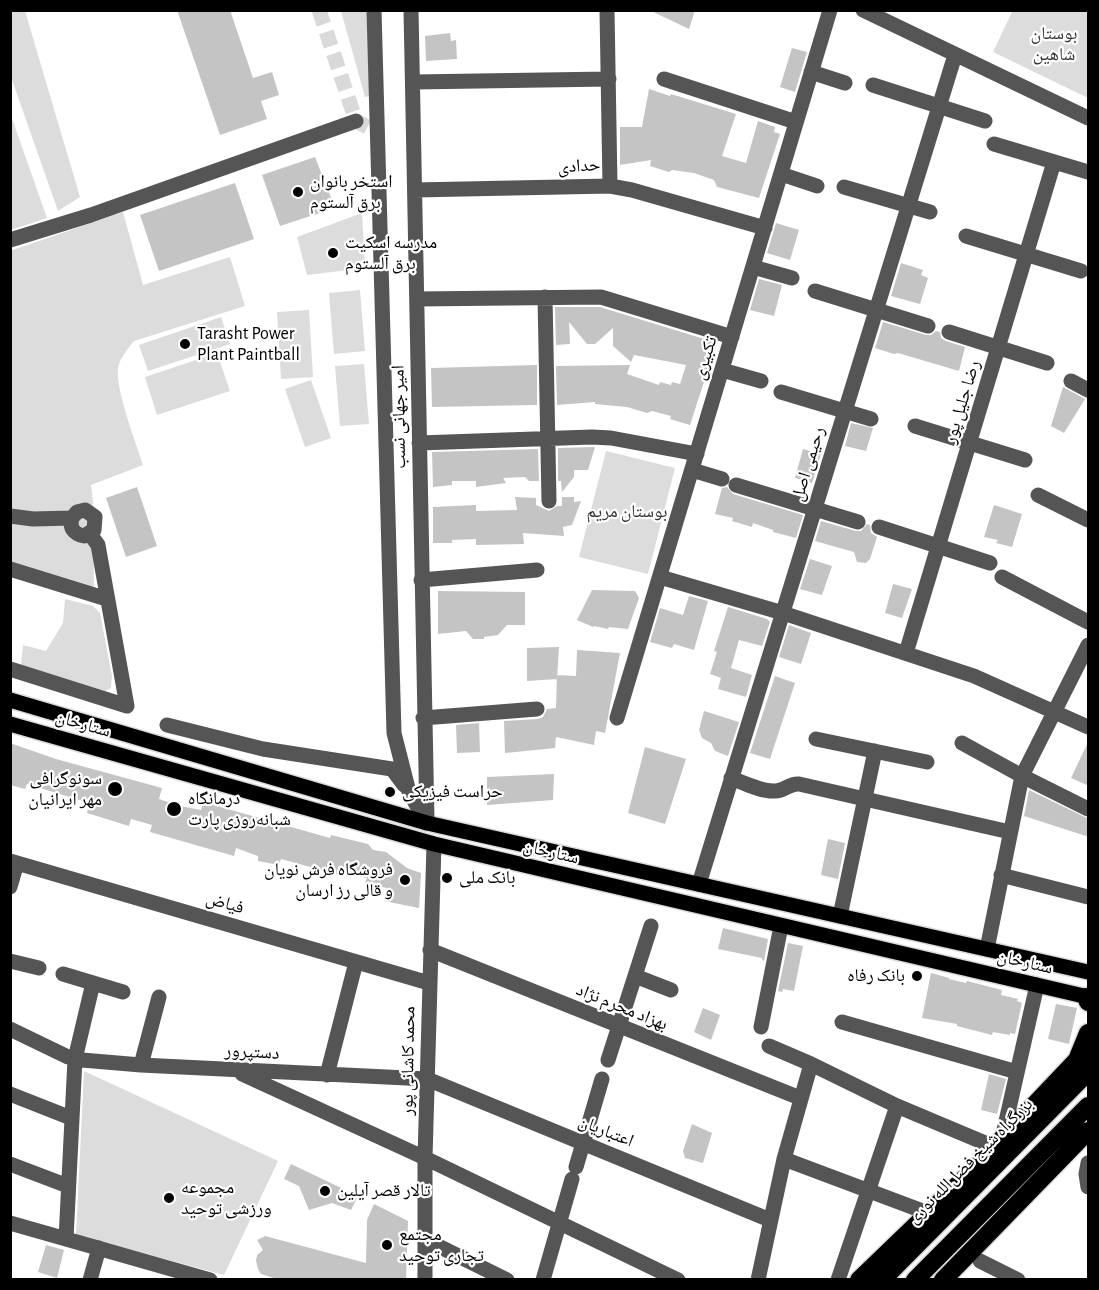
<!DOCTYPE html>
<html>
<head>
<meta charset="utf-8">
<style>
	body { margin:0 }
	#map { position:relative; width:1099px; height:1290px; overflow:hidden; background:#fff; font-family:"Alegreya Sans",sans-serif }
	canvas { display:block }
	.frame { position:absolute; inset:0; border:12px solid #000; pointer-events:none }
</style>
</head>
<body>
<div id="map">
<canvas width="1099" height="1290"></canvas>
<div class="frame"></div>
</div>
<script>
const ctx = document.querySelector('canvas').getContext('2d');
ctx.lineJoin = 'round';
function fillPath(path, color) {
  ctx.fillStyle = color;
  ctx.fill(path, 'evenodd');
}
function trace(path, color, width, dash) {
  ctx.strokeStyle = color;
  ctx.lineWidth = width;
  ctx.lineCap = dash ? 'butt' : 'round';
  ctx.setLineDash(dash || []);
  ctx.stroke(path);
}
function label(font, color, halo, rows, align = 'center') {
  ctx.font = font + ' "Alegreya Sans","Noto Naskh Arabic",sans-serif';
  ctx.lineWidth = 4.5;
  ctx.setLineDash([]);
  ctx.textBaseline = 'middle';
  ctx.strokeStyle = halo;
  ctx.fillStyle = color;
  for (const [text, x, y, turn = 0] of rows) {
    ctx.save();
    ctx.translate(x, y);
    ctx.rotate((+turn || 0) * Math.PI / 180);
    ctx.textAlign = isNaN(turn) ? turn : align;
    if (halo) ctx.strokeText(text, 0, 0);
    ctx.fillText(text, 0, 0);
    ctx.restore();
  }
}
fillPath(new Path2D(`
	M1013,10L1088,11V98L993,52Z
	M10,11H25L80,197L58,211L11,77Z
	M341,11H368L371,96L365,97Z
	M10,113L47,218L11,230H10Z
	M123,212L143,285L230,257L245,306L134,341C128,348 122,356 119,364C112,382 137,445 143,465L91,485L93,502L94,597L11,577L10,251Z
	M362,213L365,268L307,275L297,237Z
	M360,290L365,351L334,354L329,293Z
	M309,310L313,377L281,379L277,312Z
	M221,317L230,344L148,371L139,345Z
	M217,353L230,391L157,415L145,377Z
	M364,364L369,424L340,426L335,366Z
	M311,380L331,438L305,447L285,389Z
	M606,451L675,468L648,574L579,557Z
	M65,599L93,606L100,613L112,676L111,688L105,691L21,665L23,645L46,651L63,623Z
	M84,1071L278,1161L224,1275L76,1235Z`), '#dcdcdc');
fillPath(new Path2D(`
	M177,10H230L253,78L272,72L279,95L261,101L267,119L220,135Z
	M649,10H695L689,29Z
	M450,33L451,41L456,40L457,59L426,61L425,36Z
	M792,48L807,52L795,92L780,87Z
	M649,89L670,96L671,94L736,114L722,156L746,163L758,121L775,127L774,132L780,134L759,198L717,187L714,180L694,173L672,170L669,172L650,166L651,160L620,165V127H642Z
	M315,157L335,208L280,226L262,175Z
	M235,183L254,239L159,271L140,215Z
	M776,223L799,230L790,260L767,253Z
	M901,263L923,270L921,275L928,278L920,304L891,296Z
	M759,279L782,285L774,316L750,310Z
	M555,307H600L714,342L716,345L690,425L670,419L671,416L652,411L647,413L627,407L595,404V402L557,405L556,366L630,365L627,374L659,385L660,382L671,385L672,382L680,384L686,365L634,355L631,362L613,346V328L595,344H587L569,322L570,344L556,345Z
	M883,322L926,335H931L936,331L940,332L941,338L946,341L965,347L959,371L898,353L894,354L875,348Z
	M537,365V405L432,407L431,368Z
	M1063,387L1085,399L1064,433L1051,426Z
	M851,423L873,428L866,451L845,446Z
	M595,447L588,470H574V477L562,492L561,481H558V448Z
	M538,449L539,481H529L525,477L503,478L506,483L476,487V481H452V485L433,487L432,452Z
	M803,449L821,454L812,483L795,478Z
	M137,487L157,546L126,557L106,498Z
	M727,487L733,494L803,515L796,538L773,532V530L753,523L752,527L732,521L733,518L715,514L722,488Z
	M515,497L536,498V505L549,511L557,506H562V497H574V502L581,501L572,525L563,527L564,536L523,533L524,544L476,545V539L452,540V543H433V507L476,505V511L517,510Z
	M994,505L1022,514L1012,547L996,543L998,540L984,537Z
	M821,521L856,531H861L867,524L870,525L871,533L877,537L870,559L866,563L857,562L854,552L815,541Z
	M810,559L832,566L822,595L800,589Z
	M893,584L912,589L902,618L885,613Z
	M592,590L635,591L639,598L628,629L609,627L608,629L594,626L593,627L577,620Z
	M438,591L525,592V625H507L498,635L484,637V639H473L466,631L438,634Z
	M689,596L708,601L694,650L674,644L672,648L650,642L660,608L683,615Z
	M728,607L767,619L770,622L762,646L739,640L731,668L752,675L746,697L718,689L721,678L710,674L717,652L714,651Z
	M789,625L811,633L801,664L779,657Z
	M559,647L557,679L527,681V648Z
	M577,650L620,653L605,733L596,731L594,745L556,737L555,748L505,753L504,721L538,719L543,717L547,709L556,708L557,675L576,676Z
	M775,676L795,683L770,759L750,753Z
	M704,711L739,722L728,756L715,751L711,743L702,738L699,730Z
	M479,723L480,752L457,753L456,725Z
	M1089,740V786L1071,778Z
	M10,743L56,759L162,788L159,799L180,806L201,810L203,802L330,838L331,835L368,844L373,850L386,852L407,868L421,873L419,908L384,901L387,888L365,883L367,878L344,873L343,876L281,859L279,865L258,861V856L236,848L234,856L150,832L152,825L131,819L129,826L87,813L89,803L27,784L25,789L10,785Z
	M645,747L686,759L665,824L628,813Z
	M554,774L553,800L487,805V777Z
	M383 792a7 7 0 1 1 14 0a7 7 0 1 1-14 0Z
	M1029,790L1089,819V837L1024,816Z
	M828,839L845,843L838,879L821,875Z
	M723,928L768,939L764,961L762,960V958L718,949Z
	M788,943L803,946L794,991L783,989L782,992L778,991Z
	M931,973L949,978V979L966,983L967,981L1002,990L1001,995L1018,999L1017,1001L1022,1003L1015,1034L1010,1033V1035L993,1032L992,1035L957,1026V1024L922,1018Z
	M1056,1004L1077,1008L1069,1044L1048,1039Z
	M703,1008L720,1015L711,1040L694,1032Z
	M989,1074L1006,1079L997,1114L981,1110Z
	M692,1124L712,1133L703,1163L685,1158L683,1151Z
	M291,1164L358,1196L351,1210L332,1203L309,1210L299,1186L284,1179Z
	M374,1204L408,1221L406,1280H280L261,1274L258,1269L256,1261L257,1255L263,1250L257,1240L265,1236L366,1263L367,1220Z
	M46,1245L64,1250L57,1278L38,1272Z`), '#c4c4c4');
trace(new Path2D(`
	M319,10L356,121L377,132`), '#d9d9d9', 15, [15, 8]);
const major = new Path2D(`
	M10,700L427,823L1088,972
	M10,724L434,844L1088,997`);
const highway = new Path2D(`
	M1086,997L1088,1002
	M1077,1060L1088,1033
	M859,1280L995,1149L1002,1139L1077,1060L1088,1053
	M882,1280L1088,1072
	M915,1280L1088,1106
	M943,1280L1088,1131`);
trace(major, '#dbdbdb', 18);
trace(highway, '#dbdbdb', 21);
trace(new Path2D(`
	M374,10L394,733L409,792L427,823
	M411,10L427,820
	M607,10L610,186
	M863,10L1088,118
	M811,72L845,83
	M664,79L796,122
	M413,82L609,79
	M873,85L985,121
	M994,144L1088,172
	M781,174L817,186
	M844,187L930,212
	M415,190L610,186L632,190L765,228
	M966,236L1081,271
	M10,240L91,215L356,121
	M753,267L792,278
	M815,291L928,326
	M545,297L549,501
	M417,299L601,297L732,337
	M949,332L1047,363
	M722,370L761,381
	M1071,381L1088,390
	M781,392L871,419
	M915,426L1025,460
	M419,443L592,437L611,438L697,454
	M692,470L722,479
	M736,485L858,522
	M1038,495L1088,520
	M10,516L33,519L72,518L77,512L85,510L95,517L94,530L84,536C74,534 69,528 72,518
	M879,527L990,563
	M10,569L107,599
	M660,577L783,613L974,676L1088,727
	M1002,577L1088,622
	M421,580L537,570
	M906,653L1054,162
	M10,669L127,706L98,545L90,534
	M423,718L537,709
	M617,718L830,10
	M167,725L263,749L392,769L404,785
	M816,739L927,762
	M962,743L1022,776L1088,809
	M731,778C744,783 762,792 775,791C785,791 789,783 799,784L1010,832
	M10,861L429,983
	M1001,875L1088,897
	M699,884L955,55
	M10,887L17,863
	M840,916L875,751
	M987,949L1022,776L1088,645
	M430,950L800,1098
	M10,961L39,968
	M63,974L123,992
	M635,976L671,990
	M842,1022L1017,1072
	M761,1027L781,926
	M10,1029L68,1057L82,1060L141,1065L427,1079L770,1220
	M769,1046L811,1064L897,1106L985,1143
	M608,1060L651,926
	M141,1065L159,997
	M242,1074L425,1158L678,1280
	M327,1075L356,962
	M10,1094L71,1118
	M1002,1139L1037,985
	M784,1159L920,1210
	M1088,1163L1086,1174L1088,1187
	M10,1164L68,1186
	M576,1167L602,1079
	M10,1223L210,1280
	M66,1239L75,1059L93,983
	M426,1240L507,1280
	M980,1261L1018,1280
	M90,1280L99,1248
	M425,1280V1158L434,844
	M543,1280L572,1179
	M758,1280L784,1159L811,1064
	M838,1280L897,1106`), '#555', 15);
trace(major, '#000', 15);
trace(highway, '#000', 18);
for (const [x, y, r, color] of [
	[298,192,6,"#000"],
	[333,253,6,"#000"],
	[185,344,6,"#000"],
	[115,789,8,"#000"],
	[390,792,6,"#000"],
	[174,809,8,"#000"],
	[447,878,6,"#000"],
	[405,880,6,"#000"],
	[917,976,6,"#000"],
	[325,1191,6,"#000"],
	[169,1198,6,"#000"],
	[387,1245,6,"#000"]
]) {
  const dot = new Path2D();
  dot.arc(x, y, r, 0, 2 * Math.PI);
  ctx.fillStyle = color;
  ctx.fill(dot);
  trace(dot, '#fff', 2);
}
label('18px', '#333', '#fff', [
	["بوستان",1054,34],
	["شاهین",1054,55],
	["بوستان مریم",627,512]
]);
label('18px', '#000', '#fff', [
	["حدادی",579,166,-4],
	["تکبیری",705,358,-73],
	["رضا جلیل پور",962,402,-73],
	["امیر جهانی نسب",399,417,-91],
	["رحیمی اصل",808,464,-73],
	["ستارخان",83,724,16],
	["ستارخان",551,852,13],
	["فیاض",225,903,16],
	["ستارخان",1025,962,13],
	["بهزاد محرم نژاد",622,1007,22],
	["دستپرور",252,1052,3],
	["محمد کاشانی پور",408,1061,-89],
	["اعتباریان",606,1131,22],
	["بزرگراه شیخ فضل‌الله نوری",970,1161,-45]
]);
label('18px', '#000', '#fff', [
	["استخر بانوان",310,182],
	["برق آلستوم",310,203],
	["مدرسه اسکیت",345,243],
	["برق آلستوم",345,264],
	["Tarasht Power",197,334],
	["Plant Paintball",197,355],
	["سونوگرافی",102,779,"right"],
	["مهر ایرانیان",102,800,"right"],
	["حراست فیزیکی",402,792],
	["درمانگاه",188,799],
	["شبانه‌روزی پارت",188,820],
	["فروشگاه فرش نویان",393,870,"right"],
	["و قالی رز ارسان",393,891,"right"],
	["بانک ملی",459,878],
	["بانک رفاه",905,976,"right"],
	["مجموعه",181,1188],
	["ورزشی توحید",181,1209],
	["تالار قصر آیلین",337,1191],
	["مجتمع",399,1235],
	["تجاری توحید",399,1256]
], 'left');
</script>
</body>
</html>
